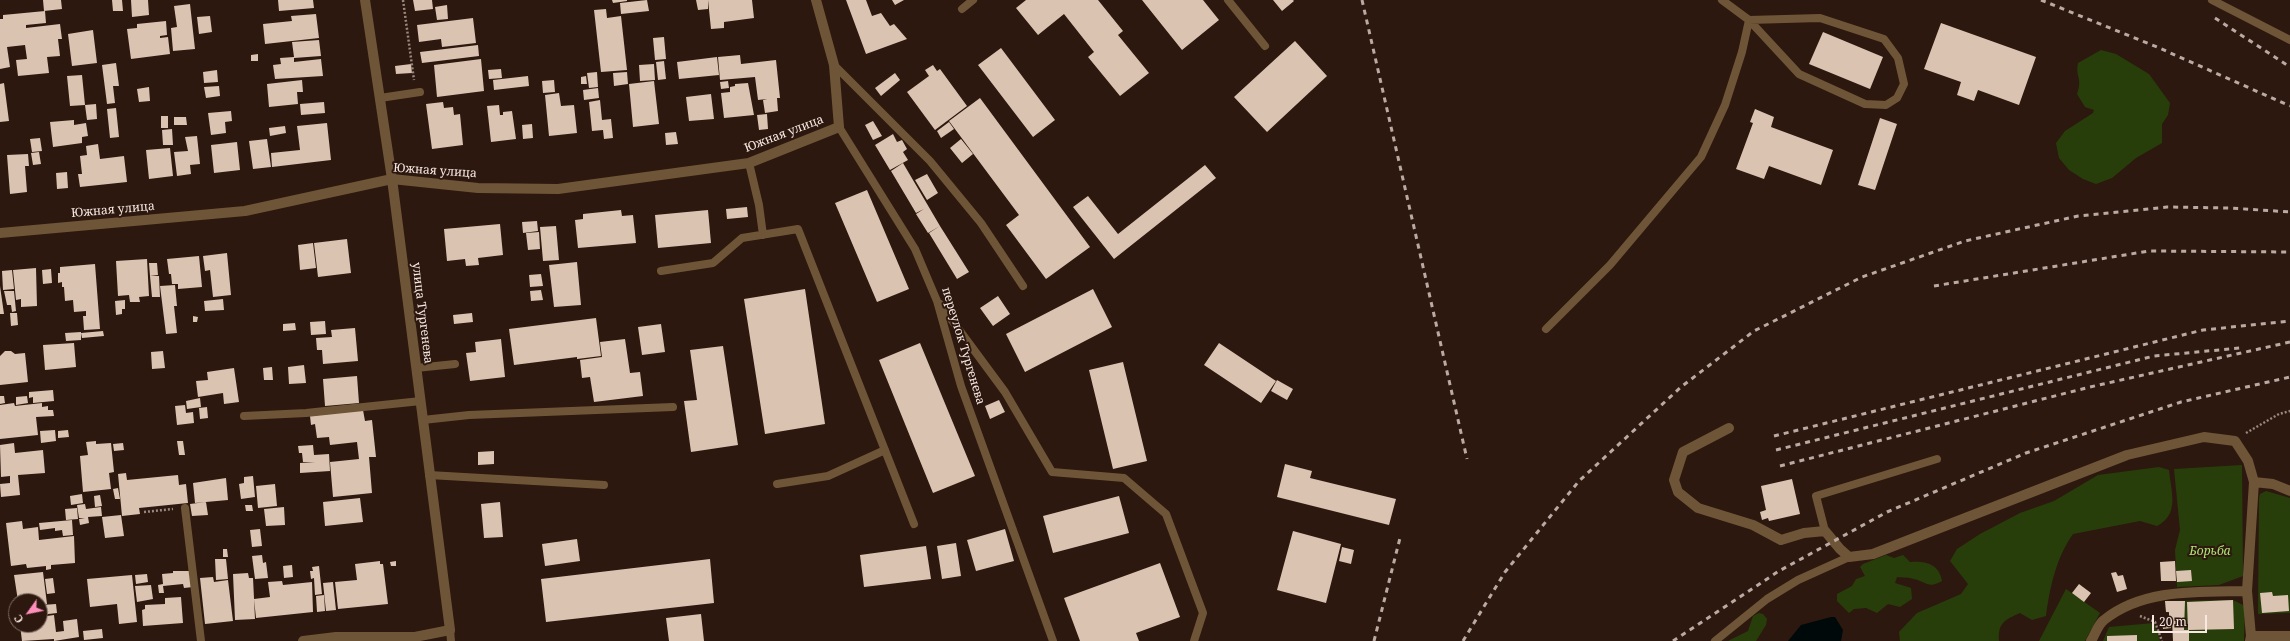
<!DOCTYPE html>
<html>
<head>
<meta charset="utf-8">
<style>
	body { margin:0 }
	#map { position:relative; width:2290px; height:641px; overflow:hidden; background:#2c180f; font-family:"Noto Serif",serif }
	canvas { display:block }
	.north { position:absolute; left:8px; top:593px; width:40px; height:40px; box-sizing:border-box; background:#2c180f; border:1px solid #7d6b63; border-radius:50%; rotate:237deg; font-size:11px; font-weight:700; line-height:16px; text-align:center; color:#f7e8e2 }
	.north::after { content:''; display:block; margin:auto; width:14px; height:18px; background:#fe8ebc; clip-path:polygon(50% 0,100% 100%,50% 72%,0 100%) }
	.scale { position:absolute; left:2152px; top:615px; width:55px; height:18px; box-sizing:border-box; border:2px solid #f7e8e2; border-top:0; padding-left:5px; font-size:12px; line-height:14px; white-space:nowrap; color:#f7e8e2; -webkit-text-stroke:3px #2c180f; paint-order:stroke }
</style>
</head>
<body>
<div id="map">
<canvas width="2290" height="641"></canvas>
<div class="north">С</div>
<div class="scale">20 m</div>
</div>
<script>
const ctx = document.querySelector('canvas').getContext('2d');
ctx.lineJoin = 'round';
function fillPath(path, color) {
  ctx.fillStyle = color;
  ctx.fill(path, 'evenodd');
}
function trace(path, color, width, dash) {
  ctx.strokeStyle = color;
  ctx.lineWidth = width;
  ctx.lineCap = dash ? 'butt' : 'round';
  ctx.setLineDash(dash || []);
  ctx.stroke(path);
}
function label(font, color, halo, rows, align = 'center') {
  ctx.font = font + ' "Noto Serif",serif';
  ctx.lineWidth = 4;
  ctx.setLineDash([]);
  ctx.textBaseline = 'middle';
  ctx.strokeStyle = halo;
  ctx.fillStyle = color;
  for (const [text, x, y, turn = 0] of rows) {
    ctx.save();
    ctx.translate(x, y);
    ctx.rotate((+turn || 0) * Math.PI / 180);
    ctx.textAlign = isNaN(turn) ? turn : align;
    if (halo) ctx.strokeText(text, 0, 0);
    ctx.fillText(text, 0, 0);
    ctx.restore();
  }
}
fillPath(new Path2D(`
	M2101,50L2116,54L2149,74L2170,103L2168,115L2162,124V143L2136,158L2112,178L2096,184L2083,179L2069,170L2059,158L2056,143L2065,131L2093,113L2094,110L2085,107L2077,94C2083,78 2075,77 2078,63Z
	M2242,465L2243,576L2219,585L2177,587L2175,550L2180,530L2174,469Z
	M2159,467L2169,470C2171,492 2180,514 2157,526L2140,521L2073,534C2056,558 2050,587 2046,616L2032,620L2020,613C2004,620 1998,623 1999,641H1900L1899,632L1917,613L1961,594L1968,584L1950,561L1957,549L1980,534L2020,513L2054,501L2098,475Z
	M2266,491L2290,498V613L2258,614L2259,498L2260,494Z
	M1886,555L1894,558L1903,555L1910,562C1926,561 1939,564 1942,581C1928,589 1927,582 1914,579C1909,577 1903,578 1897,577L1895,583L1911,588L1912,599L1900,607L1888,604L1877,613L1866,608L1854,609L1849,613L1837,601V594L1852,586L1856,579L1865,576L1860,567L1863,564Z
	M2066,589L2100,613L2085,641H2039Z
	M2233,600L2245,606L2244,641H2173L2172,619L2169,618V613L2166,612L2165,601Z
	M1759,613L1763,614L1767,619L1766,625L1756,641H1728L1748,631L1753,616Z
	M2154,623L2160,641H2103L2109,627Z`), '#283e0a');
fillPath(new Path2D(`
	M1831,617H1835L1843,630L1841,641H1788L1801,625Z`), '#00090a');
fillPath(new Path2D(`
	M43,0H61L62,9L44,11Z
	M112,0H122L123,11H113Z
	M131,0H148L149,15L132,17Z
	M278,0H313L314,8L279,11Z
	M413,0H432L433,9L415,11Z
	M612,0H627V1L613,3Z
	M647,0L649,11L621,14L620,3Z
	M696,0H708V9L698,10Z
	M708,0H752L754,18L724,22V28L711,29Z
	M846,0H866L872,16L881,13L890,26L894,24L907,39L866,54Z
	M892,0H904L895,5Z
	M1026,0H1098L1123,31L1118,35L1149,73L1120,96L1088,57L1094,52L1064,14L1038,35L1016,8Z
	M1142,0H1203L1219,20L1182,50Z
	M1273,0H1293L1294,1L1282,11Z
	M190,4L195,49L173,51L171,28L177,27L174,6Z
	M447,5L448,19L437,20L435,7Z
	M606,9L607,18L621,16L627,70L601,72L594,10Z
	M45,11L46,23L26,25V28L60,24L62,39H58L60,56L47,57L49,73L18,76L16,60L27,59L25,45L7,47L10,67L0,69V19H3V15Z
	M316,14L319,38L265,44L263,24L292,21L291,16Z
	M210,16L212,32L199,34L197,17Z
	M473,18L476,43L442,47L441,39L419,42L417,25Z
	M166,21L167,35L160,36V38L168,37L170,54L131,59L127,29L137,28V24Z
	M1941,23L2036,57L2019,105L1978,90L1974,101L1957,95L1961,82L1924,69Z
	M93,30L97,63L72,66L68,34Z
	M1823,32L1883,57L1870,89L1809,64Z
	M664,37L666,59L655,60L653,38Z
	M319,40L321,56L294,58V62L321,59L323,76L275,79L273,65L281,64L280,58L294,57L292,42Z
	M1295,41L1327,76L1267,132L1234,97Z
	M478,45L479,56L422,63L420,52Z
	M1001,48L1055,120L1033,137L978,65Z
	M258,54V61H251V55Z
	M740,55L741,64L776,60L780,98H777L778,111L765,113L763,100L767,99L758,100L755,77L720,80L718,57Z
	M717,57L719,75L679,79L677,62Z
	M481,59L484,91L437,97L434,65Z
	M664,61L666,79L658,80L656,62Z
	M116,63L119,86H113L115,103L107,104L102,65Z
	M411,64L412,73L396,74L395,66Z
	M654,64L655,80L640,81L639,65Z
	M933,65L937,71L940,69L967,106L935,130L907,92L929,76L925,70Z
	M501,69L502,78L489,79L488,70Z
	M217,70L218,82L204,83L203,72Z
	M597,72L598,87L589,88L587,73Z
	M627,72L628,84L614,86L613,73Z
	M895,73L900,80L881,96L875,88Z
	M82,75L85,105L70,106L67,76Z
	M528,76L529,86L494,90L493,80Z
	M586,76L587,84H581V77Z
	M302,80L303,92H297L298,104L269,107L267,84Z
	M554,80L555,92L543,93L542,81Z
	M654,81L659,124L633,127L629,84Z
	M728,81L729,88L721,89L720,82Z
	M4,83L9,121L0,122V84Z
	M748,83L754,115L724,118L721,93L730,92V87L735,86V84Z
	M219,86L220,96L206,98L204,87Z
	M149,87L150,101L139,102L137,89Z
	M598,88L599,98L584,100L583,90Z
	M559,93L561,106L574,105L577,133L549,136L545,95Z
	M711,94L714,119L689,121L686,97Z
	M980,98L1090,247L1046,279L1006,225L1019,215L949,121Z
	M600,100L602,120L611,119L613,138L604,139L603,130L592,131L589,102Z
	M324,102L325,113L301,115L300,104Z
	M443,102L444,108L453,107L454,115L460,114L463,145L432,149L426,104Z
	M96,104L97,119L87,120L85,105Z
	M499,105L500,115H503V112L512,111L516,139L491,142L487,106Z
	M116,108L119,137L110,138L107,109Z
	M1755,109L1774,117L1771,127L1833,150L1821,185L1769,166L1764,179L1736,169L1753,123L1750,122Z
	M231,111L232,121L225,122L226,133L211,135L208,113Z
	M767,114L768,129L759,130L757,115Z
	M161,116H168V128H161Z
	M174,117H186L187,125H174Z
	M1880,118L1897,124L1875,190L1858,185Z
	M74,120V125L86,123L88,136L82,137V143L53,147L50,122Z
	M873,121L882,136L873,140L865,125Z
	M949,122L954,129L941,138L937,131Z
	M327,123L331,160L272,167L271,153L300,150L297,126Z
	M532,124L533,138L523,139L522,125Z
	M285,126L286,133L270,136L269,128Z
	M172,129L173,145H163L162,130Z
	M676,132L678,144L666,145L665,133Z
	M893,134L897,142L902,140L907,149L903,152L908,160L890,170L875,145Z
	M197,136L200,164L190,165L191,174L177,176L174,152L188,151L185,137Z
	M40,138L42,151L32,152L30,139Z
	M267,139L271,167L253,169L249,141Z
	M961,139L973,154L962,163L950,148Z
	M237,142L240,170L214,173L211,145Z
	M98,144L100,159L124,156L127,182L80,187L78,174H82L80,156L87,155L86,146Z
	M170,148L173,176L149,179L146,150Z
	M39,152L41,164L33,165L31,153Z
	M28,154L29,166H25L27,192L10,194L7,155Z
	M903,163L940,226L928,233L916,214L924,209L916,213L891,171Z
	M1205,165L1216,178L1114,259L1073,207L1088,196L1118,234Z
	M67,172L68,188L57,189L56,173Z
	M927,174L938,193L927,200L915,180Z
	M867,190L909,289L877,302L835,203Z
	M747,207L748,217L727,219L726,209Z
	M621,210L622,216L633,215L636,243L578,248L575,220L583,219V214Z
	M708,210L711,243L658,248L655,215Z
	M537,221L538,231L523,233L522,222Z
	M500,224L503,255L478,258L479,265L466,266L465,259L447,261L444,229Z
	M556,226L559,260L543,261L540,227Z
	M940,226L969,272L957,279L929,233Z
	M539,232L540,249L528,250L526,233Z
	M347,239L351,273L318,277L314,243Z
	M313,243L316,268L300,270L298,245Z
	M227,253L231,295L213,297L210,270L205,271L203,256Z
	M199,256L202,287L178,289V284H172L171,274H169L167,259Z
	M147,259L149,296L139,297L140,302H130L129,295L118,296L116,261Z
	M577,262L581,305L554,307L549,265Z
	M149,263H157L158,275L150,276Z
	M95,264L100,329L84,330L83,316H86V311L74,312L73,300L65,301L64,287H62V282L58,283V273H60V267Z
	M36,268L37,306L21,307V299L16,300L13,270Z
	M51,269L52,283L43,284L42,270Z
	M12,270L14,289L3,290L2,271Z
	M541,274L543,286L530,287L529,275Z
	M150,276H159L160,297H152Z
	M175,285L177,306H174L177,333L166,334L160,286Z
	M0,286L4,314H0Z
	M805,289L825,424L765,434L744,299Z
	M1093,289L1112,327L1025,372L1006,334Z
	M541,290L543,300L531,301L530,291Z
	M4,291H14L16,311L12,312L11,305H7Z
	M998,296L1010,314L993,326L980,308Z
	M223,299L224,310L205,311L204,301Z
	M125,300V309H122V314L116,315L115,301Z
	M10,313H17L18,325L11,326Z
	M472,313L473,322L454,324L453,315Z
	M193,316L198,317L197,322H193Z
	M596,318L601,356L577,359V357L514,365L509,329Z
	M325,321L326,334L311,335L310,322Z
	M295,323L296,330L283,331V324Z
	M661,324L665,352L642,355L638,327Z
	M355,328L358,361L323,364L322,350H317L316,338L332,337L331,330Z
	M103,331L104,336L82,338L81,333Z
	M81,332V340L66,341L65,333Z
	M501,339L505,377L470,381L466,353L476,352L475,342Z
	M625,339L630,373L640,372L643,396L594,402L590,377L582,378L580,360L602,357L600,342Z
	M74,343L76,367L45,370L43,345Z
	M920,343L975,476L933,493L879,360Z
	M1219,343L1276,381L1261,403L1204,365Z
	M723,346L738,445L691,452L684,401L697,400L690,350Z
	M5,351H11L15,354L25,353L28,382L0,385V356Z
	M163,351L165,368L152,369L151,352Z
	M1123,362L1147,461L1113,469L1089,370Z
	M304,365L306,383L289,384L288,367Z
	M272,367L273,380H264L263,368Z
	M234,368L239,402L224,404L223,393L198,397L196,381L208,380L207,372Z
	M357,376L359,403L325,406L323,379Z
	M1277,380L1293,389L1287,400L1271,391Z
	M53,390L54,401L33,403V397L29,398V392Z
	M0,396H4L5,403L0,404Z
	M27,396L28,403L16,405V397Z
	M200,398L201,407L187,409L186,401Z
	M999,400L1005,412L990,419L985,406Z
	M14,403L15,406L42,403V407L48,406V410H53L54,416L36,417L38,435L0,439V405Z
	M185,405L186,413L193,412L194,423L177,425L175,406Z
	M207,407L208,418L200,419L199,408Z
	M363,410L365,421L372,420L376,457H369L372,493L333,497L330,462L359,459L357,442L330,445L329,437L317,438L315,424L311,425L310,416Z
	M55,430L56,441L41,443L40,431Z
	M68,430L69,437L58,438V431Z
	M96,441V444L111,443L114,472L109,473L111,489L83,492L80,456L88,455L86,442Z
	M177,441H183L185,455H179Z
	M14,443L15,453L43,450L45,473L18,475L20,495L1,497L0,484L10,483V476L1,477L0,445Z
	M123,443L124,450L114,451L113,444Z
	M313,445L314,455L329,454L330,471L300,473V463L315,462H303L302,453H299L298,446Z
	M494,451V464L478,465V452Z
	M1285,464L1312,471L1310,478L1396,499L1389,525L1277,497Z
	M126,473L127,480L178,475L179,485L186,484L188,503L139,508L140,514L122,516L118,474Z
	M253,476L255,497L241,499L239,484L244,483V477Z
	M226,478L228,500L195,503L193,483Z
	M1792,479L1800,514L1769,521L1768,518L1762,520L1760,512L1766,510L1761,486Z
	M275,484L277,506L258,508L256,486Z
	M118,488L120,499H115L113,489Z
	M82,494L83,503L71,505L70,496Z
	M100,495L102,506L95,507L94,496Z
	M1119,496L1129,533L1053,553L1043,516Z
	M360,498L363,522L325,526L323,502Z
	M206,502L208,515L192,516L190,504Z
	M500,502L503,537L484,538L481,504Z
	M85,504L86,509L101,507L102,516L88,517L89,523L80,525L79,519L85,518H79L77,505Z
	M245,505H252L253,511H246Z
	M284,507L285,525L266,526L264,509Z
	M77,508L78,519L66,520L65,509Z
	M121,515L124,536L105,538L102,517Z
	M72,520L73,535L63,536L62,530L55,531V528L40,530L39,523Z
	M22,521L23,529L38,527L39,540L74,536L75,563L51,565V569L46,570V566L27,568L26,564L11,566L6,523Z
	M260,529L262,546L252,547L250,530Z
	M1005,529L1014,561L976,571L967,540Z
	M1293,531L1341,544L1326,603L1277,590Z
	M577,539L580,561L545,566L542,544Z
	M956,543L961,576L942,579L937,546Z
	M926,546L931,579L864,587L860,555Z
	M1342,547L1354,550L1351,564L1339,561Z
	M223,549H227L228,557H223Z
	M262,555L263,563L266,562L268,578L255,579L252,556Z
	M215,559H226L228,579L216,580Z
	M710,559L714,603L546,622L541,579Z
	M380,561V564H383L388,604L338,609L335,582L357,580L355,564Z
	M396,561V566H391L390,562Z
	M2175,561L2176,581H2161L2160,562Z
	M1160,563L1180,617L1136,633L1139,641H1080L1064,598Z
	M292,565L293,577L284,578L283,566Z
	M319,566L322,594L315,595L314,578L311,579L310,571H313L312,567Z
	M2191,570L2192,581L2177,582L2176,571Z
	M173,571H191L193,587L184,588L183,584L163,586L164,593H159L158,585L163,584L162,574L173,573Z
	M43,572L47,604L42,605L56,604L57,613L40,615V601H18L14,575Z
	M2116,572L2118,576L2123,575L2127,589L2117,592L2111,573Z
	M248,573L249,578H253L255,619L235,620L233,574Z
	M147,574L148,582L136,584L135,575Z
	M132,575L137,622L119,624L117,604L90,607L87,579Z
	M213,577L214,582L228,580L233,621L205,624L200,578Z
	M53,578L55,593L47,594L45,579Z
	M282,581L283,585L312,582L313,612L256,618L254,599L270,597L268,582Z
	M333,582L336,610L326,611L323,583Z
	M2079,584L2091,593L2084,602L2072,593Z
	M151,585L153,599L137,602L135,586Z
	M2272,592L2273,596L2288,595L2289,611L2262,613L2260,593Z
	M324,595L325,611L317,612L316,596Z
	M181,597L183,623L143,626L142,610L145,609V605L165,604V598Z
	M2233,600L2234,629L2188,630L2187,602Z
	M2165,601H2185L2184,630H2189V641H2173L2172,618H2169V612H2166Z
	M701,614L704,641H669L666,618Z
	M54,615L56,632L64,631L63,621L77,619L79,637L54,641V639L22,641L20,625H40V617Z
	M2169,621L2171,628L2163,629L2162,622Z
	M102,629L103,638L84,640L83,631Z
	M2137,635V641H2107V636Z`), '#dbc3b1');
trace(new Path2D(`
	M403,0L414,80
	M2246,433L2279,414L2290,411
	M144,512L173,509
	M2140,616L2155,622L2162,641`), '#998780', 2.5, [2, 2]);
trace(new Path2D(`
	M1228,0L1265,46
	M2212,0L2290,40
	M962,9L973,0
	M1820,18L1884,39L1898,58L1904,84L1897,98L1886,105L1865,104L1799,74L1749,20Z
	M834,65L930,161L981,223L1023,286
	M380,98L420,92
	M839,127L915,249L937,301L961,386L1053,641
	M749,163L759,205L763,235
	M661,271L713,263L742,238L798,229L914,524
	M940,304L1005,392L1052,472L1124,478L1166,514L1203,613L1194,641
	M1546,329L1610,265L1701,157L1725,105L1742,52L1749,20L1722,0
	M416,368L455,364
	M244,416L306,413L421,401
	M423,420L469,415L673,407
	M429,475L604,485
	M777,484L828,476L885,450
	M185,508L201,641
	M1825,531L1816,496L1937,459
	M450,630L451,641
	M1715,641L1767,599L1798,580L1849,557`), '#6f5537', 8);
trace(new Path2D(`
	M0,233L245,211L392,179L478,188L558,189L749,163L839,127L834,65L816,0
	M1729,428L1683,452L1674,480L1678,492L1698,508L1753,525L1781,540L1804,533L1825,531L1840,549L1849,557L1873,554L2127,455L2204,437L2235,441L2248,461L2254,482L2247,591L2251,636L2250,641
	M2254,482L2273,484L2290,491
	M2251,636H2290
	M303,641L336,637H415L450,630L392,179L365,0
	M2091,641C2095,635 2098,624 2104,620C2143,588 2200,592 2247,591`), '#6f5537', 10);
trace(new Path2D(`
	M1362,0L1467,459
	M2041,0L2157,47L2290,106
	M2215,18L2290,67
	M1934,286L2149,251L2290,252
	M1774,436L2203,330L2290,321
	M1776,450L2154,356L2240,348
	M1780,466L2090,387L2290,342
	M1374,641L1400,538
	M1463,641L1505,572L1579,481L1681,387L1754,331L1862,277L1965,241L2078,216L2167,207L2230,208L2290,212
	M1673,641L1779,571L1887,512L2026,453L2181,402L2290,377`), '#bbaaa3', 3, [5, 5]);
label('12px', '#f7e8e2', '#2c180f', [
	["Южная улица",784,134,-21],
	["Южная улица",435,171,4],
	["Южная улица",113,210,-5],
	["улица Тургенева",422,313,83],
	["переулок Тургенева",963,346,73]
]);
label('italic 12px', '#ace372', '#2c180f', [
	["Борьба",2210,552]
]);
</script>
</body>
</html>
